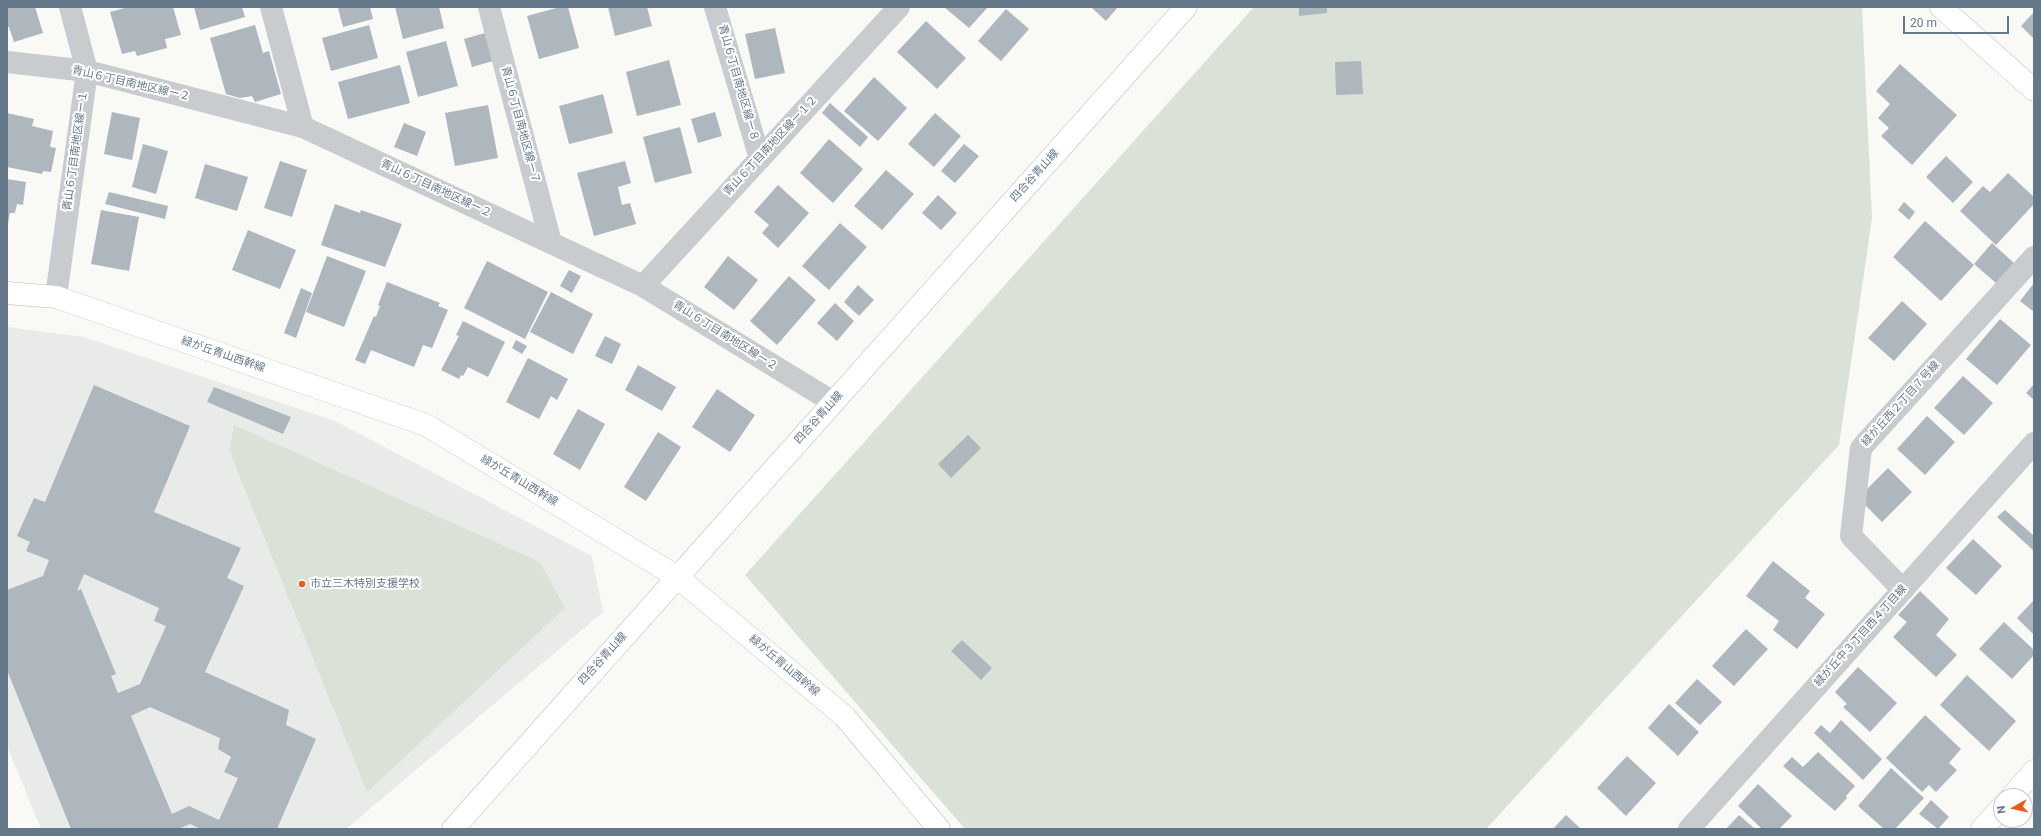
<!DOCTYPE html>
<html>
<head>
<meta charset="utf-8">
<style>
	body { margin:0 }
	#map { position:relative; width:2041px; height:836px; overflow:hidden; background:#f9f9f6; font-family:Roboto,sans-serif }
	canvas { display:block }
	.frame { position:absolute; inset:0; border:8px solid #657889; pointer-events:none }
	.north { position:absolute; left:1993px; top:788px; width:40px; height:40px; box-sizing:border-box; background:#fff; border:1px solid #c1c9d0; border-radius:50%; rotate:262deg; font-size:11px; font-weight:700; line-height:16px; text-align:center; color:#657889 }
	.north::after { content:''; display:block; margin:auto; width:14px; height:18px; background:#f2561c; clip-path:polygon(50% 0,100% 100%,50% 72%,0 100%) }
	.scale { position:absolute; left:1903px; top:16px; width:106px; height:18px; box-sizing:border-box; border:2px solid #657889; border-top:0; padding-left:5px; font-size:12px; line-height:14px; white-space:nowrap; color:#657889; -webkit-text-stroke:3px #fff; paint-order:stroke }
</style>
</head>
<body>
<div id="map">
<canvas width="2041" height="836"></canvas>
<div class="frame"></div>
<div class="north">N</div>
<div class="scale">20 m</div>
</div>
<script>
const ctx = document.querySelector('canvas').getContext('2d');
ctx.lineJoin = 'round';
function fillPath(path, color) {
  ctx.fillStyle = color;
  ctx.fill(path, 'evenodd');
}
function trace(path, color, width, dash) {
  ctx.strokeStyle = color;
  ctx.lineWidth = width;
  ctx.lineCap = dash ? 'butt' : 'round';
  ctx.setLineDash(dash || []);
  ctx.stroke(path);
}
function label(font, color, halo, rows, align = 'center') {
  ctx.font = font + ' Roboto,"Noto Sans JP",sans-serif';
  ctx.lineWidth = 4;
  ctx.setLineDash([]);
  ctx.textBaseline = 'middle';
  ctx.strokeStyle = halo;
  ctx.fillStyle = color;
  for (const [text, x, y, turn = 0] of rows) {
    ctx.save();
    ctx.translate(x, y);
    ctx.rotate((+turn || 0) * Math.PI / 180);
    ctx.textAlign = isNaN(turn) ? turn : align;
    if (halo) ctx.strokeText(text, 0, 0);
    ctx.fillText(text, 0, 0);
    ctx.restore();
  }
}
fillPath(new Path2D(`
	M7,327L84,337L335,421L592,556L603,612L346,829H41L7,746Z`), '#e9ebe9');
fillPath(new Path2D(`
	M1254,7H1862L1872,218L1839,445L1486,829H965L745,575Z
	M234,425L540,562L565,608L367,792L229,450Z`), '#dae1d6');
fillPath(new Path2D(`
	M7,7H35L43,33L14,42L9,27H7Z
	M128,7H173L181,35L165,39L167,48L137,56L135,51L122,54L110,12Z
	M194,7H242L245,17L200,30Z
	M370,7L373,19L343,27L338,8Z
	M395,7H439L444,28L403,39Z
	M560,7H568L579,48L539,59L527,16Z
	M608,7H647L652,26L615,36Z
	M944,7H988L969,28Z
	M1091,7H1118L1106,21Z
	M1299,7H1327V13L1299,16Z
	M1006,9L1029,29L1001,61L978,41Z
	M2034,12V39L2021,26Z
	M926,21L966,58L937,89L897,52Z
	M255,25L263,53L269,51L281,94L255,102L252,96L240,98L226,94L210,38Z
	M369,25L378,58L331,71L322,38Z
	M775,28L785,73L755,79L745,34Z
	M485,33L493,61L472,67L464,39Z
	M446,41L458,86L418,97L406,52Z
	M669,60L681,105L637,116L626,72Z
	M1361,61L1363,94L1336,95L1335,62Z
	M1900,64L1957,115L1912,165L1881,136L1889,128L1878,118L1890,104L1876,91Z
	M400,65L410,103L348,119L338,82Z
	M874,77L907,108L878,141L844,111Z
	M603,94L613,133L569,144L559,106Z
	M830,103L868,137L860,147L822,113Z
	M488,105L498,158L455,166L445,113Z
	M112,112L140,118L132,160L104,154Z
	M715,112L722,136L698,143L691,119Z
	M7,113L34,119L32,126L53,131L50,147L56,148L51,172L43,171L42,174L7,167Z
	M935,113L961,136L934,167L908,144Z
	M404,123L426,132L417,156L394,147Z
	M680,127L692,173L655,183L643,137Z
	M829,139L863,169L833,203L800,173Z
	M143,144L168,151L156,194L132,187Z
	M964,144L979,156L955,183L941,171Z
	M1946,156L1973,182L1953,203L1926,177Z
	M280,161L307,170L292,217L264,208Z
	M625,161L631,183L618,187L622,205L630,203L636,224L594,236L577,173Z
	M205,164L248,177L237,211L195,198Z
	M886,170L914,194L882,230L854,206Z
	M2008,173L2034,197V204L1996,245L1960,211L1983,186L1990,192Z
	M7,179L26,182L23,205L17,204L15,213H10L8,224Z
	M778,185L809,213L778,248L762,233L769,225L754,212Z
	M109,192L168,206L165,219L105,204Z
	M938,195L957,213L941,230L922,213Z
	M1904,202L1915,212L1909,220L1898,210Z
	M335,204L360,213L361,210L402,224L385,267L321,245Z
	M101,210L139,217L129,271L91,264Z
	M1925,221L1974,265L1941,301L1893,257Z
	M840,223L867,247L829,290L802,266Z
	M248,230L296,250L280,289L232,270Z
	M1992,243L2014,263L1996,283L1974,264Z
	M327,256L366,271L344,327L306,312Z
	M728,256L758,280L734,310L704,287Z
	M487,261L548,292L525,339L464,308Z
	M569,270L581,276L572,293L560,286Z
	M789,276L816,300L777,345L750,321Z
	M387,282L440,303L438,306L448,310L432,348L423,345L414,367L371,350L365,364L355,360L374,316L376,317L380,306L378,305Z
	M2034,283V312L2020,301Z
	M858,285L874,300L859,316L844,302Z
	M301,288L312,293L296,338L284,333Z
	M551,292L593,314L573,354L530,332Z
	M1902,301L1927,324L1894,361L1868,338Z
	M835,303L854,321L837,341L817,323Z
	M2000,319L2031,345L1997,385L1966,359Z
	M463,321L505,342L488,377L468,367L463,376L461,375L459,379L441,370L459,336L456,335Z
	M605,336L621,344L612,364L595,356Z
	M516,340L527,346L522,354L512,348Z
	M528,358L568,379L557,400L551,396L539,419L506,402Z
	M638,365L676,387L662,411L625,390Z
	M1963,376L1993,403L1964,435L1934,408Z
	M2034,384V400L2026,393Z
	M94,385L190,426L154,512L241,548L227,578L244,586L205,672L289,710L286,725L316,739L277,829H201L190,824L178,829H71L7,670V590L43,576L49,560L26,551L30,542L17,536L34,498L45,502ZM84,574L159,608L154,621L166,626L140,684L118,693L111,676L116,674L81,589L77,591ZM150,707L220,738L218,749L231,757L224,772L238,778L219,820L189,806L172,814L131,716Z
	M214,387L291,417L283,434L207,402Z
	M717,389L755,415L730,452L692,427Z
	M578,409L605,424L580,470L553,454Z
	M1927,416L1955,442L1925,475L1897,449Z
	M658,432L681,447L646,501L624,487Z
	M968,435L981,448L951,478L938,464Z
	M1888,468L1912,492L1882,522L1858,498Z
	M2005,510L2034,536V551L1997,517Z
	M1973,539L2002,566L1976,595L1946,568Z
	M1773,561L1810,591L1805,598L1825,614L1797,649L1773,630L1779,621L1746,596Z
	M1920,591L1949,619L1936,635L1957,655L1936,677L1893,637L1907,622L1898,615Z
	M2033,601L2034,603V635L2017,618Z
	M2004,622L2034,650V655L2012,679L1979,649Z
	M1746,629L1768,649L1734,686L1712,666Z
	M962,640L992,668L981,680L951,651Z
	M1858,667L1897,703L1870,732L1843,707L1847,704L1835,692Z
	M1967,675L2016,721L1989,751L1940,705Z
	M1697,679L1722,702L1700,725L1675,703Z
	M1669,704L1699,732L1678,756L1648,728Z
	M1925,715L1961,749L1949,763L1957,770L1936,792L1929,785L1922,792L1886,758Z
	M1841,720L1882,759L1863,780L1814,733L1821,725L1830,733Z
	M1818,752L1855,786L1846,796L1847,798L1835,811L1783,766L1792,757L1803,767Z
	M1627,756L1656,783L1626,816L1597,788Z
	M1891,768L1924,798L1895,829H1884L1858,806Z
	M1758,784L1792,816L1779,829H1762L1738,806Z
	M1931,800L1949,817L1938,829L1919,814Z
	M1566,815L1581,829H1553Z
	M1739,815L1755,829H1726Z`), '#aeb7bd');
const secondary = new Path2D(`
	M1941,7L2034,90
	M7,293L56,297L426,425L676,576L844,716L939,829
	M2012,796L2034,771
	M453,829L1186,7
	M1982,829L2001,808`);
trace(secondary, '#babfc4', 23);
trace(new Path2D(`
	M271,7L303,127
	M489,7L551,243
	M715,7L760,159
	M7,62L87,71L303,127L643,286L833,402
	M643,286L899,7
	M56,297L87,71L70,7
	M1903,590L1851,536L1861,448L2034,257
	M1689,829L2034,443`), '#c8cccf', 22);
trace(secondary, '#fff', 22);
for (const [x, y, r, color] of [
	[302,584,4,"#f2561c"]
]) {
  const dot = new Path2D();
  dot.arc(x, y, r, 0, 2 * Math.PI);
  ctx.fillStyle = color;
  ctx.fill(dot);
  trace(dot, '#fff', 1.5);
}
label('11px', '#657889', '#fff', [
	["青山６丁目南地区線ー８",738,83,74],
	["青山６丁目南地区線ー２",131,84,13],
	["青山６丁目南地区線ー７",520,125,75],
	["青山６丁目南地区線ー１２",771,146,-47],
	["青山６丁目南地区線ー１",76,151,-82],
	["四合谷青山線",1035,176,-48],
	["青山６丁目南地区線ー２",436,189,25],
	["青山６丁目南地区線ー２",725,336,32],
	["緑が丘青山西幹線",223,355,19],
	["緑が丘西２丁目７号線",1901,404,-48],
	["四合谷青山線",819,418,-48],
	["緑が丘青山西幹線",519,481,31],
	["緑が丘中３丁目西４丁目線",1861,636,-48],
	["四合谷青山線",603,659,-48],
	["緑が丘青山西幹線",784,666,40]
]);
label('11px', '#657889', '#fff', [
	["市立三木特別支援学校",310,584]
], 'left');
</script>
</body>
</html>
